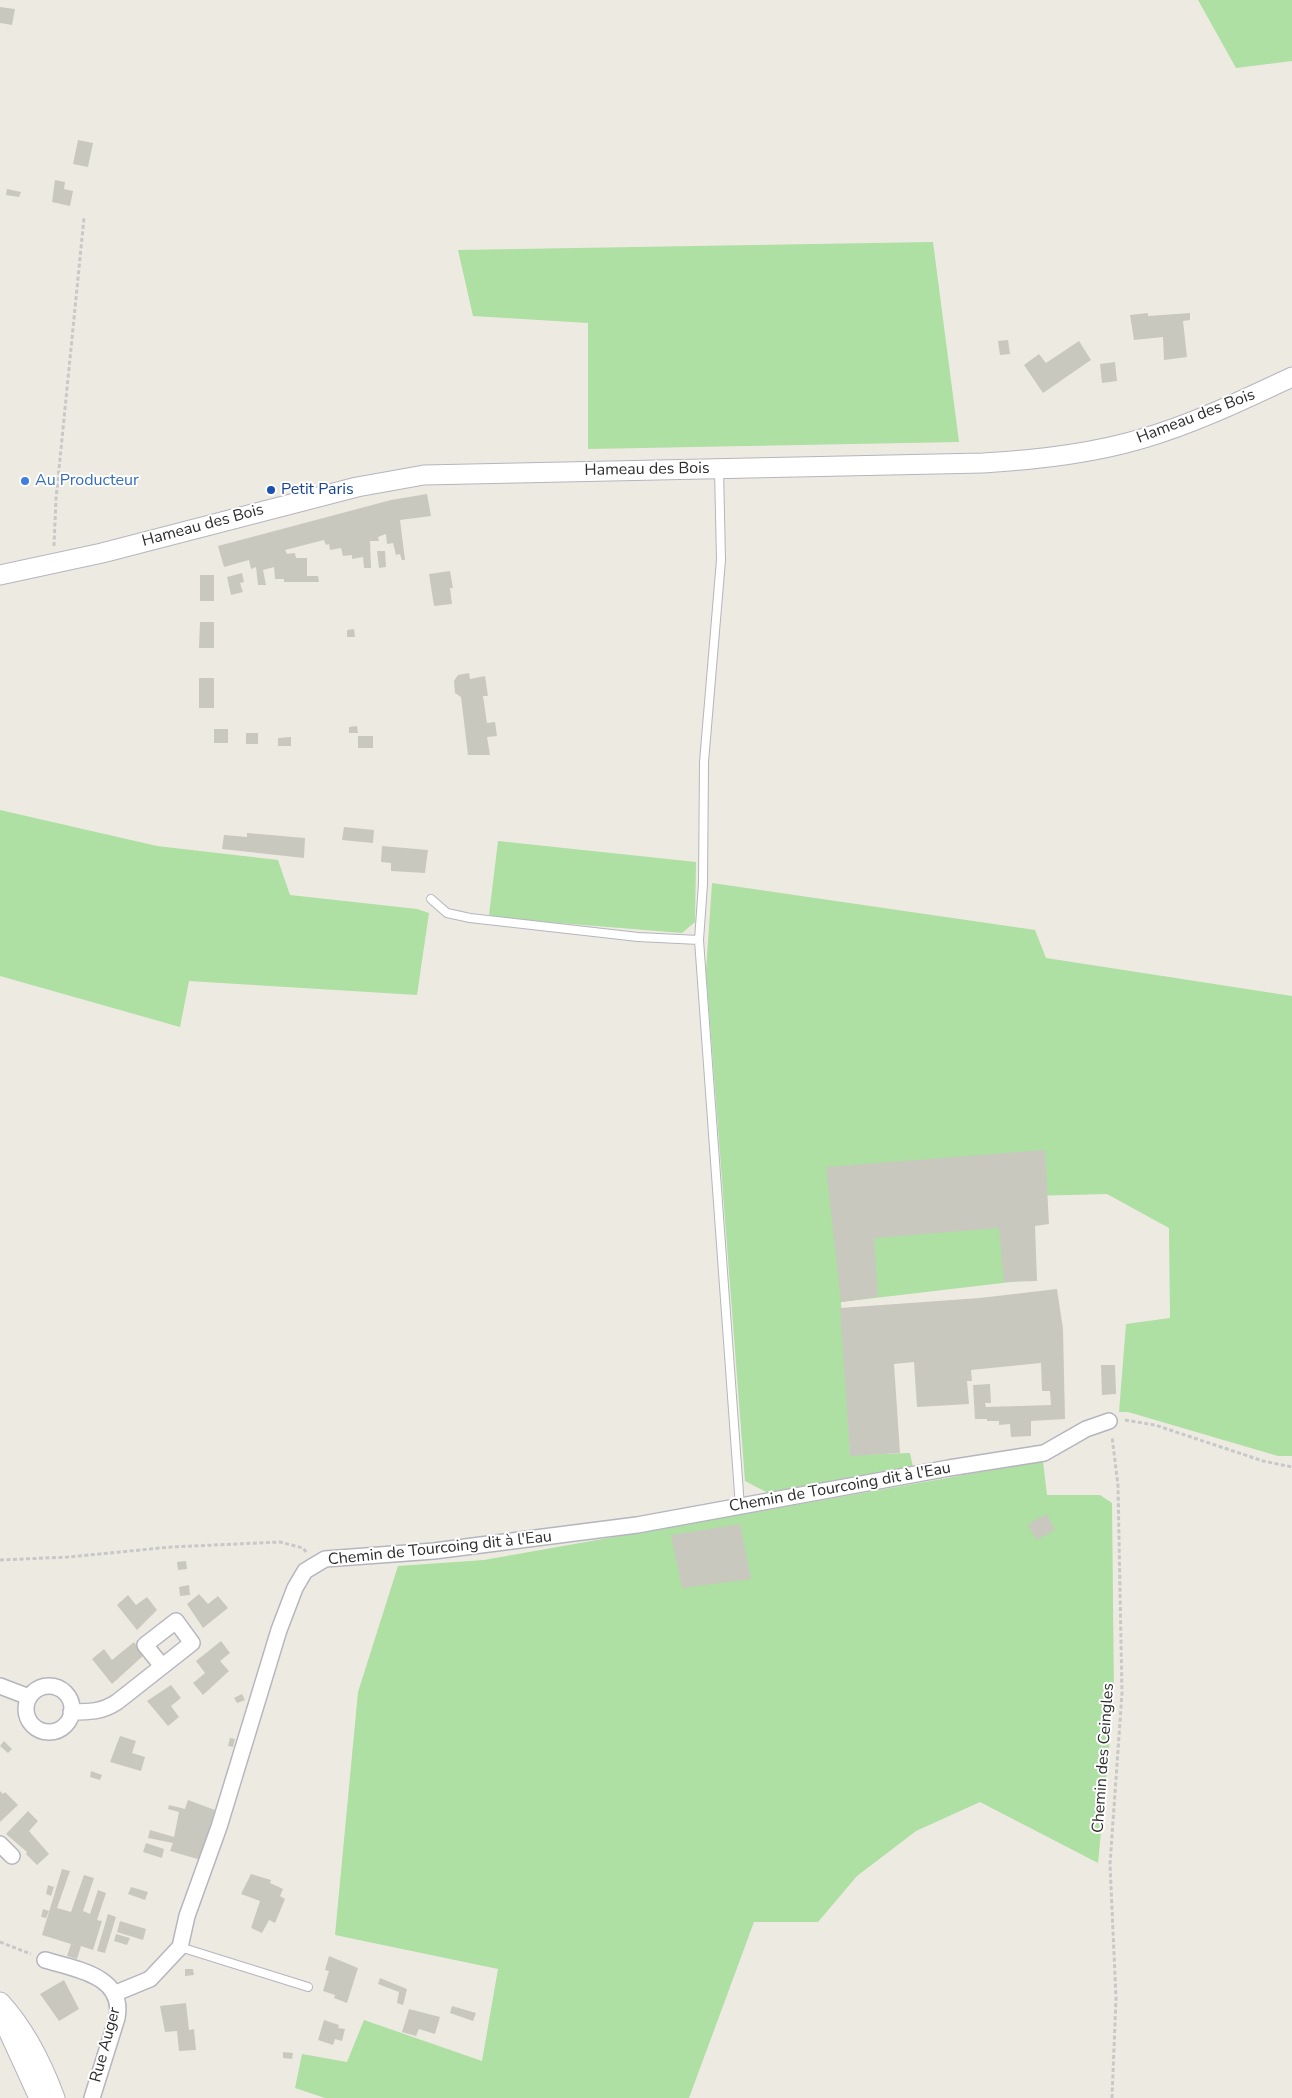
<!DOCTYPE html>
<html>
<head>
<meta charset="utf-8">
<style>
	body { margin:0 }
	canvas { display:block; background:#edeae1 }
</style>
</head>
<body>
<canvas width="1292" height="2098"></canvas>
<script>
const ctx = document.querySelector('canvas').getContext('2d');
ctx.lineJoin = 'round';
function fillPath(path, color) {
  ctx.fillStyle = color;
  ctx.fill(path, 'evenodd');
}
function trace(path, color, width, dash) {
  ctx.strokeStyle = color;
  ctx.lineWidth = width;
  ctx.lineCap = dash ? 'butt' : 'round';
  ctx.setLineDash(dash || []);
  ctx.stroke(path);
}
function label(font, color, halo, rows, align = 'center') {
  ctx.font = font + ' "Nunito Sans",sans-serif';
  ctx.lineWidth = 4;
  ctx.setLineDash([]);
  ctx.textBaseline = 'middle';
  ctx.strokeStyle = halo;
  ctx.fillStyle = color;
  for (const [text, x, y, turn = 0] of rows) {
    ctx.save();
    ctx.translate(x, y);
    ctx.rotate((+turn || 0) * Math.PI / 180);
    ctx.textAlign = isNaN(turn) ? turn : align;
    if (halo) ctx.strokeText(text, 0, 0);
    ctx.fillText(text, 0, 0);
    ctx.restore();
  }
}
fillPath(new Path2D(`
	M1198,0H1292V61L1236,68Z
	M933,242L959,442L588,449V323L473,316L458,250Z
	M0,810L157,846L278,860L290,895L417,909L429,913L417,995L189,981L180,1027L0,976Z
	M498,841L696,862L695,922L682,933L497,918L489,915Z
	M712,883L1035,930L1046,958L1292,996V1456H1278L1128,1412H1119L1126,1324L1170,1318L1169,1228L1107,1194L1029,1196L1028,1280L841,1302L850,1455L910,1453L913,1467L770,1494L745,1481L706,971Z
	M1043,1461L1047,1495H1100L1112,1503L1114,1696L1098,1863L980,1802L916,1831L857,1876L818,1922H754L689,2098H325L295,2088L302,2054L347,2062L364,2020L482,2061L498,1969L335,1935L358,1692L398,1566L484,1560Z`), '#aedfa3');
fillPath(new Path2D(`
	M0,7L15,9L12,25L0,23Z
	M78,140L93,143L88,167L73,164Z
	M55,180L65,182L64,189L73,191L70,206L52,202Z
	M7,189L21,192L19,197L6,195Z
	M1148,313V316L1190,313V320L1183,321L1187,357L1164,360L1163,337L1134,340L1130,315Z
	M1008,340L1010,354L1000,355L998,341Z
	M1079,341L1091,360L1043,393L1024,365L1039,354L1046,363Z
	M1115,362L1117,381L1102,383L1100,364Z
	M427,494L431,516L400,520L405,560H402L400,554L396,555L393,543L387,544L386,534L378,537L379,541H370L371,568H364L363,557L352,559V555L343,556L341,548L330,550L329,544L326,545L324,540L285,550L287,554L295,553L296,558H307V576H318L319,582H284V579H275L274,567L263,570L266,585H258L256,567L251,569L249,560L224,567L218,546L391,500Z
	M377,551H385L386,567L379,568Z
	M450,571L453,588H450L452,604L434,606L429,574Z
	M242,573L244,582L240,583L243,592L231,595L227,577Z
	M200,575H214V601H200Z
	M200,622H214V648H199Z
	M354,629L355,637H347V630Z
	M469,673L470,679L485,676L488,696H483L487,723L495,722L497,736L487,737L490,755H468L461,697L455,693L454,681L458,675Z
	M199,678H214V708H199Z
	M357,726L358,733H349V727Z
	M214,729H228V743H214Z
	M246,733H258V744H246Z
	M358,736H373V748H358Z
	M291,737V746H278V738Z
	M344,827L374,830L373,843L342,840Z
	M247,833L305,838L304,858L222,849L224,835L247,837Z
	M382,846L428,850L425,873L391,871V863L381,862Z
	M1045,1150L1049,1224L1035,1226L1037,1281L1004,1282L999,1228L874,1238L878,1297L841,1302L826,1167Z
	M1057,1289L1063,1329L1065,1419L1031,1421V1436L1011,1437L1010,1424L999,1425V1421H987V1419H975L973,1385L990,1384L991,1403H985L986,1407L1051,1405L1050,1391H1042L1041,1363L971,1370L972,1381H967L969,1404L917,1407L914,1362L894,1364L900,1453L850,1456L840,1308L980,1298Z
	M1101,1365H1115L1116,1394L1102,1395Z
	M1047,1514L1055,1530L1036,1540L1028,1524Z
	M740,1524L751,1579L682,1588L671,1535Z
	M186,1561L187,1569L178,1570L177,1562Z
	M189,1585L190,1595L180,1596L179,1587Z
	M199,1594L208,1604L218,1596L228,1608L203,1628L187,1604Z
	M128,1595L136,1605L147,1597L157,1610L137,1630L117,1605Z
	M221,1641L230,1653L220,1661L229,1671L203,1695L193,1683L205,1673L196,1661Z
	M134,1642L144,1655L112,1684L92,1659L104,1649L112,1660Z
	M171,1685L181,1698L171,1706L179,1717L168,1726L147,1701Z
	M242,1694L245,1700L237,1703L234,1698Z
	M120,1736L136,1741L132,1753L145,1757L141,1771L110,1762Z
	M230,1738L235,1739L233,1747L228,1746Z
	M4,1741L12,1749L8,1753L0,1746Z
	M91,1771L102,1775L100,1780L90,1777Z
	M0,1791L3,1794L5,1792L18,1805L0,1822Z
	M188,1800L215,1810L201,1860L170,1851L173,1843L148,1838L150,1830L174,1837L179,1812L168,1809L169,1805L185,1809Z
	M28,1811L38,1821L29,1831L49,1854L37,1865L26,1854L27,1852L6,1834Z
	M146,1843L164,1849L162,1858L143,1852Z
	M62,1869L70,1871L57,1908L71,1912L84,1875L94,1878L83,1911L90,1914L98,1890L106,1893L97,1920L102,1921L93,1950L81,1946L77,1959L67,1956L71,1944L42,1935Z
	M251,1874L271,1880L270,1883L283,1889L280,1896L285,1899L275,1923L269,1920L262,1933L251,1928L260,1901L241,1894Z
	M48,1885L54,1887L51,1896L46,1894Z
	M131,1887L148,1892L145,1900L128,1894Z
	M43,1909L49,1911L46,1918L41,1917Z
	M108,1914L116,1917L105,1953L97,1951Z
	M120,1921L146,1929L143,1940L117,1932Z
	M116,1934L130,1938L127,1945L114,1941Z
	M329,1956L358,1968L347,2003L334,1998L335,1995L323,1991L329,1971L325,1970Z
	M185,1969H193L194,1975L185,1976Z
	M380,1978L407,1989L403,2005L397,2003L399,1992L378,1984Z
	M64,1980L79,2009L59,2021L40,1994Z
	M186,2003L189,2030L194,2029L196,2050L179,2051L177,2031L165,2032L160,2006Z
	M452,2006L476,2013L473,2021L450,2013Z
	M409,2009L440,2017L435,2034L419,2029L416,2036L402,2032Z
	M324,2020L339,2025L338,2028L345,2029L342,2041L335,2039L333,2045L318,2040Z
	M283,2052L293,2053L292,2059L283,2058Z`), '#c9c8bf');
const service = new Path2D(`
	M719,469L721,560L704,762L703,884L699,940L740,1507
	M431,899L447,913L470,918L638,937L699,940
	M180,1947L308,1987`);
const minor = new Path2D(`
	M0,1686L29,1697
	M26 1709a23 23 0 1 1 46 0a23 23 0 1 1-46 0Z
	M71,1712C89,1712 102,1712 117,1702L192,1643L176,1621L145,1645L162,1666
	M0,1844L12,1856
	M45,1960C76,1969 125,1976 117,2018L92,2098
	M116,1993L150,1979L180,1947L187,1916L219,1827L279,1630L295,1588L305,1571L325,1559L434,1551L637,1525L949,1468L1044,1453L1086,1429L1109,1421`);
const tertiary = new Path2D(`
	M0,575L102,553L357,487L424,475L983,463C1036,460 1090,454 1141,439C1193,424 1243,400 1292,377
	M0,2002C26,2030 42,2063 55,2098
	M2,2017L39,2098`);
trace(service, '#b5b5bf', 10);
trace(minor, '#b5b5bf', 18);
trace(tertiary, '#b5b5bf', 21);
trace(new Path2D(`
	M54,546L56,499L84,218
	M1125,1420L1155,1425L1263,1461L1292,1467
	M0,1560L68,1557L171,1547L280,1542L303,1548L307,1553
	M0,1942L31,1954
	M1112,2098L1116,1998L1110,1864L1122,1693L1118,1486L1112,1436`), '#c8c8c8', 3, [4, 2.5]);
trace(service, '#fff', 8);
trace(minor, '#fff', 15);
trace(tertiary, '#fff', 19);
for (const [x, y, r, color] of [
	[25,481,5,"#3f7fe0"],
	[271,490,5,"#1a4fb4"]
]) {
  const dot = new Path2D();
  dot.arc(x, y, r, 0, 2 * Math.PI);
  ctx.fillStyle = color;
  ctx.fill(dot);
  trace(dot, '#fff', 2);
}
label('16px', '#2d2d2d', '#fff', [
	["Hameau des Bois",1196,417,-21],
	["Hameau des Bois",647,470,-1],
	["Hameau des Bois",203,526,-15],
	["Chemin de Tourcoing dit à l'Eau",840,1488,-10],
	["Chemin de Tourcoing dit à l'Eau",440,1549,-6],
	["Chemin des Ceingles",1104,1758,-86],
	["Rue Auger",106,2045,-75]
]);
label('16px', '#366cbe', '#fff', [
	["Au Producteur",35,481]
], 'left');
label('16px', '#164399', '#fff', [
	["Petit Paris",281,490]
], 'left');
</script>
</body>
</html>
